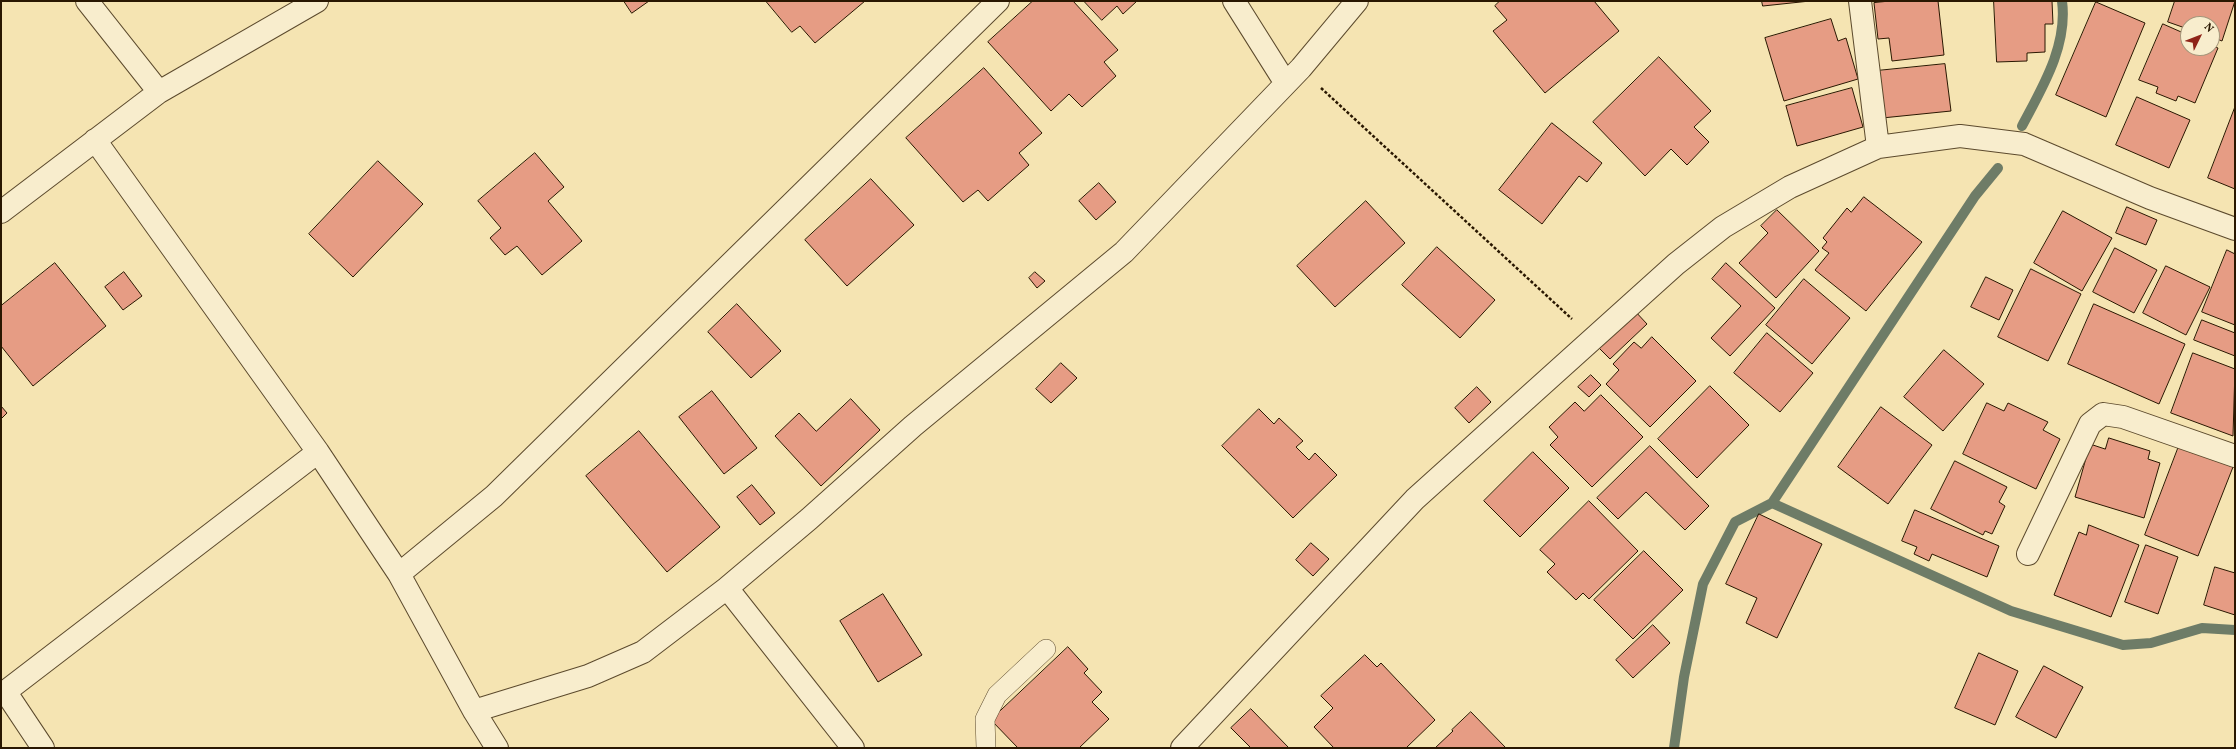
<!DOCTYPE html>
<html>
<head>
<meta charset="utf-8">
<style>
	body { margin:0 }
	#map { position:relative; width:2236px; height:749px; overflow:hidden; background:#f5e4b2; font-family:Vollkorn,serif }
	canvas { display:block }
	.frame { position:absolute; inset:0; border:2px solid #291701; pointer-events:none }
	.north { position:absolute; left:2180px; top:16px; width:40px; height:40px; box-sizing:border-box; background:#f8edcd; border:1px solid #a5977b; border-radius:50%; rotate:47deg; font-size:11px; font-weight:700; line-height:16px; text-align:center; color:#291701 }
	.north::after { content:''; display:block; margin:auto; width:14px; height:18px; background:#8f2418; clip-path:polygon(50% 0,100% 100%,50% 72%,0 100%) }
</style>
</head>
<body>
<div id="map">
<canvas width="2236" height="749"></canvas>
<div class="frame"></div>
<div class="north">N</div>
</div>
<script>
const ctx = document.querySelector('canvas').getContext('2d');
ctx.lineJoin = 'round';
function trace(path, color, width, dash) {
  ctx.strokeStyle = color;
  ctx.lineWidth = width;
  ctx.lineCap = dash ? 'butt' : 'round';
  ctx.setLineDash(dash || []);
  ctx.stroke(path);
}
function fillPath(path, color) {
  ctx.fillStyle = color;
  ctx.fill(path, 'evenodd');
}
trace(new Path2D(`
	M2022,126C2042,88 2068,46 2062,1
	M1772,503L1975,196L1998,168
	M1674,748L1684,677L1703,584L1735,522L1772,503L2011,611L2123,645L2151,643L2202,628L2235,630`), '#6e7c67', 10);
const building = new Path2D(`
	M624,1H649L632,13Z
	M766,1H865L815,43L800,26L792,32Z
	M1033,1H1073L1118,50L1104,62L1116,76L1082,107L1069,94L1051,111L988,42Z
	M1084,1H1137L1123,14L1117,6L1102,20Z
	M1500,1H1594L1619,31L1545,93L1493,31L1507,20L1495,6Z
	M1762,1H1810L1763,6Z
	M1890,1H1938L1944,55L1892,61L1889,38L1878,39L1874,3Z
	M1994,1H2052L2053,24H2045V52L2027,53V61L1997,62Z
	M2175,1H2235L2222,41L2212,37V24H2188V29L2168,22Z
	M2096,2L2145,23L2106,117L2056,95Z
	M1831,19L1838,41L1846,38L1858,79L1784,101L1765,38Z
	M2163,24L2188,35V48H2212V46L2218,48L2195,103L2178,96L2176,101L2156,93L2158,87L2139,80Z
	M1659,57L1711,111L1694,127L1709,142L1687,165L1671,149L1645,176L1593,122Z
	M1945,64L1951,111L1882,118L1876,71Z
	M984,68L1042,133L1019,153L1029,165L988,201L978,190L963,202L906,138Z
	M1852,88L1863,127L1797,146L1786,106Z
	M2137,97L2190,120L2169,168L2116,145Z
	M2235,107V189L2208,178Z
	M1552,123L1602,163L1587,182L1579,176L1542,224L1499,190Z
	M535,153L564,187L548,201L582,241L542,275L517,246L505,255L490,238L501,228L478,201Z
	M378,161L423,204L353,277L309,234Z
	M871,179L914,225L847,286L805,240Z
	M1099,183L1116,202L1096,220L1079,201Z
	M1864,197L1922,242L1866,311L1815,270L1829,253L1822,248L1827,242L1823,238L1847,208L1851,212Z
	M1366,201L1405,243L1335,307L1297,266Z
	M2127,207L2157,220L2146,245L2116,233Z
	M1777,210L1819,251L1776,298L1739,263L1768,233L1761,226Z
	M2063,211L2112,238L2082,291L2034,263Z
	M1437,247L1495,300L1460,338L1402,285Z
	M2115,248L2157,270L2134,313L2093,292Z
	M2227,250L2235,254V325L2202,312Z
	M55,263L106,326L33,386L1,346V306Z
	M1726,263L1775,308L1730,356L1711,338L1741,306L1712,279Z
	M2166,266L2210,287L2186,335L2143,313Z
	M2031,269L2081,294L2048,361L1998,337Z
	M124,272L142,296L123,310L105,287Z
	M1035,272L1045,281L1037,288L1029,278Z
	M1986,277L2013,290L1999,320L1971,307Z
	M1804,279L1850,318L1812,364L1766,325Z
	M737,304L781,351L751,378L708,332Z
	M2094,304L2185,344L2159,404L2068,364Z
	M1634,310L1647,324L1610,359L1597,346Z
	M2202,320L2235,333V356L2194,340Z
	M1767,333L1813,373L1780,412L1734,373Z
	M1652,337L1696,381L1650,427L1606,384L1619,370L1613,364L1634,342L1641,348Z
	M1944,350L1984,384L1943,431L1904,397Z
	M2193,353L2235,369L2233,436L2171,413Z
	M1061,363L1077,378L1051,403L1036,389Z
	M1591,375L1601,385L1589,397L1578,387Z
	M1710,386L1749,425L1697,478L1658,439Z
	M1477,387L1491,402L1469,423L1455,408Z
	M712,391L757,448L724,474L679,417Z
	M1601,395L1643,437L1592,487L1550,445L1558,437L1549,427L1575,402L1584,411Z
	M851,399L880,430L821,486L775,436L799,413L816,431Z
	M1987,403L2004,411L2008,403L2048,422L2043,430L2060,439L2036,489L1963,454Z
	M1,406L7,413L1,419Z
	M1881,407L1932,445L1888,504L1838,467Z
	M1259,409L1274,424L1279,418L1303,441L1296,447L1309,460L1315,453L1337,475L1293,518L1222,446Z
	M639,431L720,527L667,572L586,476Z
	M2109,438L2150,451L2148,459L2160,463L2144,518L2075,497L2090,444L2105,449Z
	M1650,446L1709,506L1685,530L1646,492L1618,519L1597,498Z
	M2179,446L2233,467L2198,556L2145,535Z
	M1533,452L1569,488L1520,537L1484,501Z
	M1955,461L2007,487L1999,502L2005,506L1992,534L1985,531L1983,535L1931,509Z
	M752,485L775,513L760,525L737,497Z
	M1589,501L1638,551L1589,599L1583,593L1576,600L1547,572L1555,564L1540,550Z
	M1915,510L1999,546L1987,577L1932,554L1929,561L1914,554L1917,547L1902,541Z
	M1759,514L1822,544L1777,638L1746,623L1757,598L1726,584Z
	M2089,525L2139,545L2111,617L2054,595L2079,532L2086,535Z
	M1311,543L1329,559L1313,576L1296,560Z
	M2146,545L2178,557L2158,614L2125,602Z
	M1644,551L1683,590L1633,639L1594,600Z
	M2215,567L2235,573V615L2204,605Z
	M883,594L922,655L878,682L840,621Z
	M1653,625L1670,643L1633,678L1616,660Z
	M1068,647L1088,669L1084,673L1102,692L1092,702L1109,719L1079,748H1018L991,720Z
	M1979,653L2018,671L1995,725L1955,708Z
	M1365,655L1377,667L1381,663L1435,720L1406,748H1334L1314,727L1333,708L1321,696Z
	M2044,666L2083,687L2056,738L2016,717Z
	M1251,709L1289,748H1251L1231,728Z
	M1471,712L1506,748H1435L1453,731L1452,730Z`);
fillPath(building, '#e69c84');
trace(building, '#291701', 1);
const service = new Path2D(`
	M986,748L985,719L997,695L1046,649`);
const minor = new Path2D(`
	M87,1L159,92
	M1234,1L1285,82
	M1860,1L1878,147
	M95,140L318,452L399,574L474,711L497,748
	M1,212L159,92L317,1
	M2028,554L2090,424L2103,414L2123,417L2235,456
	M399,574L494,496L998,1
	M727,588L853,748
	M5,691L43,748
	M1,695L318,452
	M474,711L588,676L643,652L727,588L809,519L913,426L1124,252L1301,68L1357,1
	M1182,748L1415,499L1676,264L1723,227L1790,187L1878,147L1960,136L2024,144L2150,198L2235,229`);
trace(service, '#5c4a2d', 20);
trace(minor, '#5c4a2d', 24);
trace(new Path2D(`
	M1321,88L1572,319`), '#291701', 2.5, [3, 2]);
trace(service, '#f8edcd', 19);
trace(minor, '#f8edcd', 22);
</script>
</body>
</html>
